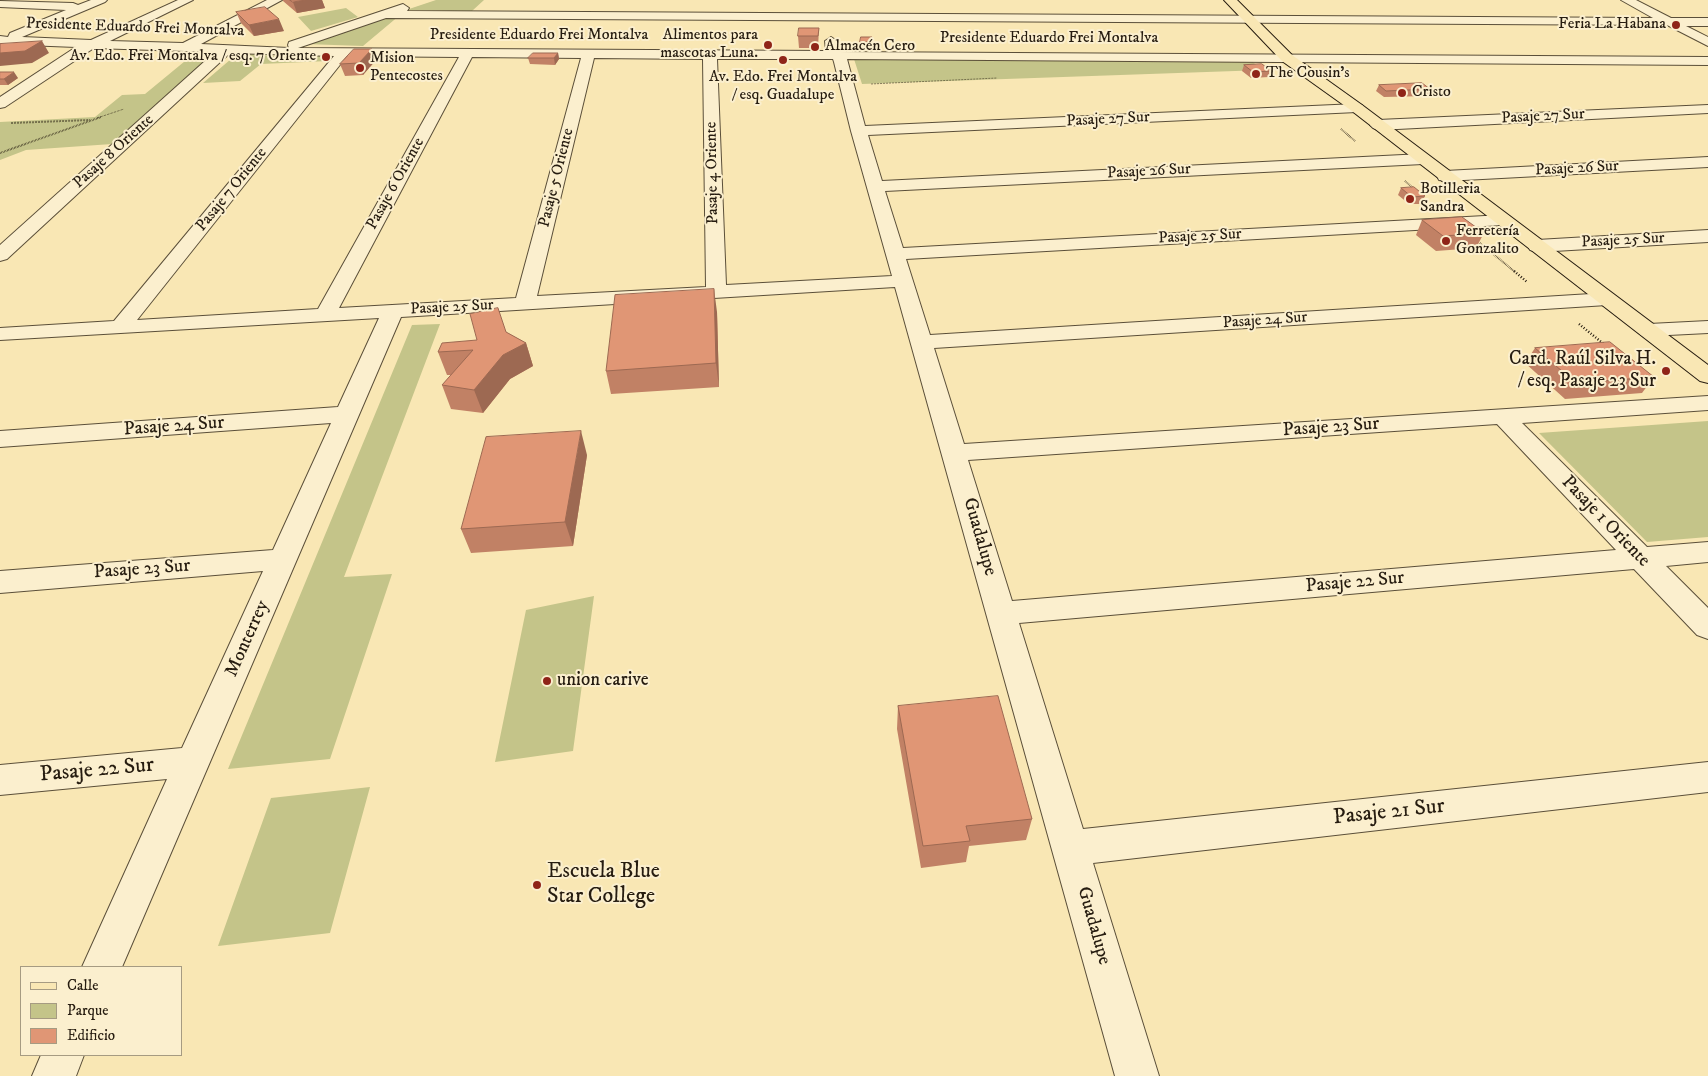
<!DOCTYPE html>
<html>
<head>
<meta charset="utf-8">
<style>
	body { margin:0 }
	#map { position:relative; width:1708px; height:1076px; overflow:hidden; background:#f9e7b4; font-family:"IM FELL DW Pica",serif }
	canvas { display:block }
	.legend { position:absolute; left:20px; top:966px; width:162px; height:90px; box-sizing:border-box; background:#fbefce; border:1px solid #a69b82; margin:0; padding:6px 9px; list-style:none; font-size:15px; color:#261c10 }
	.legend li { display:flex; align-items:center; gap:10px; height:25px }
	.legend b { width:25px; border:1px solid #a69b82 }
</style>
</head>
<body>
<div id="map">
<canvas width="1708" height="1076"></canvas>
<ul class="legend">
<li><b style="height:6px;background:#f9e7b4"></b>Calle</li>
<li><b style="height:14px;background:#c4c489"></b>Parque</li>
<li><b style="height:14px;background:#e09675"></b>Edificio</li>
</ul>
</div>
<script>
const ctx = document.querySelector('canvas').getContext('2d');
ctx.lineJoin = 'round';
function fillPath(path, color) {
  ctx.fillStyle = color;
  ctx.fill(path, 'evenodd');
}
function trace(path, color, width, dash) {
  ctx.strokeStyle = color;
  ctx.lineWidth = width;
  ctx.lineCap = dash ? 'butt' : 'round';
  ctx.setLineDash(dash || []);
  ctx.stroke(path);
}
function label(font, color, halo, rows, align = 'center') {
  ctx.font = font + ' "IM FELL DW Pica",serif';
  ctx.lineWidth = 4;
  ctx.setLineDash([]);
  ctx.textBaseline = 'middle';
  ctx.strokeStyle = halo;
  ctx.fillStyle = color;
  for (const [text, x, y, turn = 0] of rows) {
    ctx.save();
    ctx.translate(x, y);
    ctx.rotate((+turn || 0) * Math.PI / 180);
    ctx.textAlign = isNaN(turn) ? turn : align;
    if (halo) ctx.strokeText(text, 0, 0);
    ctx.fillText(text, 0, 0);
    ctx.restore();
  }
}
fillPath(new Path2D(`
	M436,0H484L472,11L406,10Z
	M346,8L358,17L311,31L298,17Z
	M392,15H400L363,46L305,44Z
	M196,52L216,53L112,144L26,150L0,160V122L95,117L122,95L145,94Z
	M238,53L276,56H332L328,61L261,64L240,81L203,83Z
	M854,59L1251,61L1264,70L862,84Z
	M440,324L344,577L392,574L330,759L228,769L412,325Z
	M1708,421V537L1647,542L1539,433Z
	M594,596L573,751L495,762L526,610Z
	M370,787L330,933L218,946L271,798Z`), '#c4c489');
const minor = new Path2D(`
	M91,0H107L105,2L22,37L91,40L178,0H193L110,41L183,43L267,0H282L201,44L289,48L288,45L289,42L403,4L409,8L407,11L1653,18L1621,0H1636L1671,18H1708V26H1686L1708,37V46L1667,25L386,18L298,48L826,51L825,41L831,37L837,41V48L840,52L1708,57V65L847,59L865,126L1357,104L1362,105L1364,108L1362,111L1357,112L868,135L882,181L1423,154L1429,156L1431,159L1429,162L1423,164L885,191L903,248L1503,215L1509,216L1512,220L1509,224L1503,225L906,259L930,335L1607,293L1614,295L1617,299L1614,303L1607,305L934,348L964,444L1708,396V410L1522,423L1647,547L1708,542V562L1666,566L1708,608V639L1697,635L1634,569L1019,623L1083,829L1708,762V792L1093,863L1159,1076H1115L895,287L401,317L122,967H82L167,779L0,795V765L182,748L263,571L0,593V571L273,550L331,423L0,447V431L338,407L379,318L0,340V328L114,321L334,56L230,53L7,259L0,261V245L215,52L94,48L5,107L0,108V97L76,47L0,44V36L8,37L10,33L66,10L0,7V1L73,3L78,5ZM347,56L459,57L318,309L137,320ZM472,57L581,58L516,298L339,308ZM594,58L703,59L706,287L537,296ZM717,59H833L834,62L851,131L892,276L726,285ZM1497,424L1616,550L1012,601L968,460Z
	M1708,105V113L1378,130L1373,128L1370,125L1373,122L1378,120Z
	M1708,157V167L1445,181L1439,180L1437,176L1439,172L1445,171Z
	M1708,230V242L1537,252L1530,250L1528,246L1530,242L1537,240Z
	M1708,321V333L1649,336L1641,335L1638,330L1641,325L1649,324Z
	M41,1055H84L76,1076H32Z`);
const major = new Path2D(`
	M1224,0H1237L1292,55L1362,105L1708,365V383L1700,381L1352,111L1282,61Z`);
trace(minor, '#5b4f39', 2);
trace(major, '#261c10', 2);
trace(new Path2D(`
	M871,84L997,78
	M97,118L124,109`), '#261c10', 1, [0.5, 1]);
trace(new Path2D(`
	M11,123L90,120
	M1341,129L1355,141
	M0,153L101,117
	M1405,181L1415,190
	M1480,243L1515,272`), '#261c10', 2, [0.5, 1]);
trace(new Path2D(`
	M1514,271L1527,282
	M1579,324L1605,345`), '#261c10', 2.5, [1, 2]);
fillPath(minor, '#fbefce');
fillPath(major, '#f9e7b4');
fillPath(new Path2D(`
	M283,0H322L325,8L297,13L283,1Z
	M236,12L284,31L254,36L241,23Z
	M819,28L818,48H799L798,36Z
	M861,37H872V48H860Z
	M372,49L376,60L363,75L345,76L340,64Z
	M558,53L559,59L555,65L530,64L528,58Z
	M1244,65L1271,71L1269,77L1251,78L1242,71Z
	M0,72L18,78L8,85H0Z
	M1379,85L1430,89L1428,96L1384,97L1376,91Z
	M1401,188L1425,196L1421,204H1409L1398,195Z
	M1422,220L1484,233L1476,248L1436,251L1416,235Z
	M717,312L719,387L611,394L606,371Z
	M506,332L526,343L533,366L510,379L483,413L451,409L442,385L451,375H447L438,352Z
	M1535,348L1654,377L1642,393L1565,399L1525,363Z
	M587,455L573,546L471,553L461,529Z
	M898,706L1032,819L1026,840L969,846L966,862L921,868L897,729Z`), '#c18165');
fillPath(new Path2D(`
	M306,0H322L325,8L297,13L293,2Z
	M279,19L284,31L254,36L249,25Z
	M42,41L49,53L32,63L0,66V53Z
	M372,49L376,60L363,75L359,63Z
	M558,53L559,59L555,65L554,58Z
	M14,72L18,78L8,85L4,79Z
	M714,289L717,312L719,387L716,363Z
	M526,343L533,366L510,379L483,413L474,390L503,355Z
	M581,431L587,455L573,546L565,522Z`), '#9d6952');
const building = new Path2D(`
	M290,0H306L293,2Z
	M265,7L279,19L249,25L236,12Z
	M799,28H819L818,36H798Z
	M861,37H872V42H860Z
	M42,41L25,51L0,53V44Z
	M354,49H372L359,63L340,64Z
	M533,53H558L554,58H528Z
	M1262,64L1271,71L1253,72L1244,65Z
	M0,72H14L4,79H0Z
	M1422,83L1430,89L1386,91L1379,85Z
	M1414,187L1425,196L1412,197L1401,188Z
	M1462,217L1484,233L1443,236L1422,220Z
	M714,289L716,363L606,371L615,295Z
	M498,308L506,332L526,343L503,355L474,390L442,385L473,350L438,352L442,343L477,340L470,314Z
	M1610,342L1654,377L1576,383L1535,348Z
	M581,431L565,522L461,529L486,437Z
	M998,696L1032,819L966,826L970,841L923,846L898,706Z`);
fillPath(building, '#e09675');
trace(building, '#9d6952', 1);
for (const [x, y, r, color] of [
	[1676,25,5,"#8f2418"],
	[768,45,5,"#8f2418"],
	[815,47,5,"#8f2418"],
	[326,57,5,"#8f2418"],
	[783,60,5,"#8f2418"],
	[360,68,5,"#8f2418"],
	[1256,74,5,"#8f2418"],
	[1402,93,5,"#8f2418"],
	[1410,199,5,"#8f2418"],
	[1446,241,5,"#8f2418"],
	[1666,371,5,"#8f2418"],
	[547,681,5,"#8f2418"],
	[537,885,5,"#8f2418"]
]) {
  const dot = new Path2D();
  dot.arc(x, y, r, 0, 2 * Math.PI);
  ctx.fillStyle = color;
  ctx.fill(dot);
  trace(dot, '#fbefce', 2);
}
label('16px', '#261c10', '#fbefce', [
	["Feria La Habana",1666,25,"right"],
	["Alimentos para",758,36,"right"],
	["mascotas Luna.",758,54,"right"],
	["Almacén Cero",825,47],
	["Av. Edo. Frei Montalva / esq. 7 Oriente",316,57,"right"],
	["Mision",370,59],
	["Pentecostes",370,77],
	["The Cousin's",1266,74],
	["Av. Edo. Frei Montalva",783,78,"center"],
	["/ esq. Guadalupe",783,96,"center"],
	["Cristo",1412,93],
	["Botilleria",1420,190],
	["Sandra",1420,208],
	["Ferretería",1456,232],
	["Gonzalito",1456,250]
], 'left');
label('16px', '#261c10', '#fbefce', [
	["Presidente Eduardo Frei Montalva",135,28,2],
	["Presidente Eduardo Frei Montalva",539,36],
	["Presidente Eduardo Frei Montalva",1049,39],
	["Pasaje 27 Sur",1543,117,-3],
	["Pasaje 27 Sur",1108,120,-3],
	["Pasaje 8 Oriente",114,152,-42],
	["Pasaje 26 Sur",1577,169,-3],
	["Pasaje 26 Sur",1149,172,-3],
	["Pasaje 4 Oriente",713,173,-91],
	["Pasaje 5 Oriente",557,178,-76],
	["Pasaje 6 Oriente",396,184,-61],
	["Pasaje 7 Oriente",232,190,-51],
	["Pasaje 25 Sur",1200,237,-3],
	["Pasaje 25 Sur",1623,241,-3],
	["Pasaje 25 Sur",452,308,-3],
	["Pasaje 24 Sur",1265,321,-4]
]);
label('19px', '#261c10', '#fbefce', [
	["Card. Raúl Silva H.",1656,360],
	["/ esq. Pasaje 23 Sur",1656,382],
	["union carive",557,681,"left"]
], 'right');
label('19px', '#261c10', '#fbefce', [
	["Pasaje 24 Sur",174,427,-4],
	["Pasaje 23 Sur",1331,428,-4],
	["Pasaje 1 Oriente",1605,522,46],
	["Guadalupe",979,537,74],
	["Pasaje 23 Sur",142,570,-4],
	["Pasaje 22 Sur",1355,583,-5],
	["Monterrey",248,639,-66],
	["Guadalupe",1093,926,74]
]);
label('22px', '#261c10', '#fbefce', [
	["Pasaje 22 Sur",97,771,-5],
	["Pasaje 21 Sur",1389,813,-6]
]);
label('22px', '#261c10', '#fbefce', [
	["Escuela Blue",547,872],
	["Star College",547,897]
], 'left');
</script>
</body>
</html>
